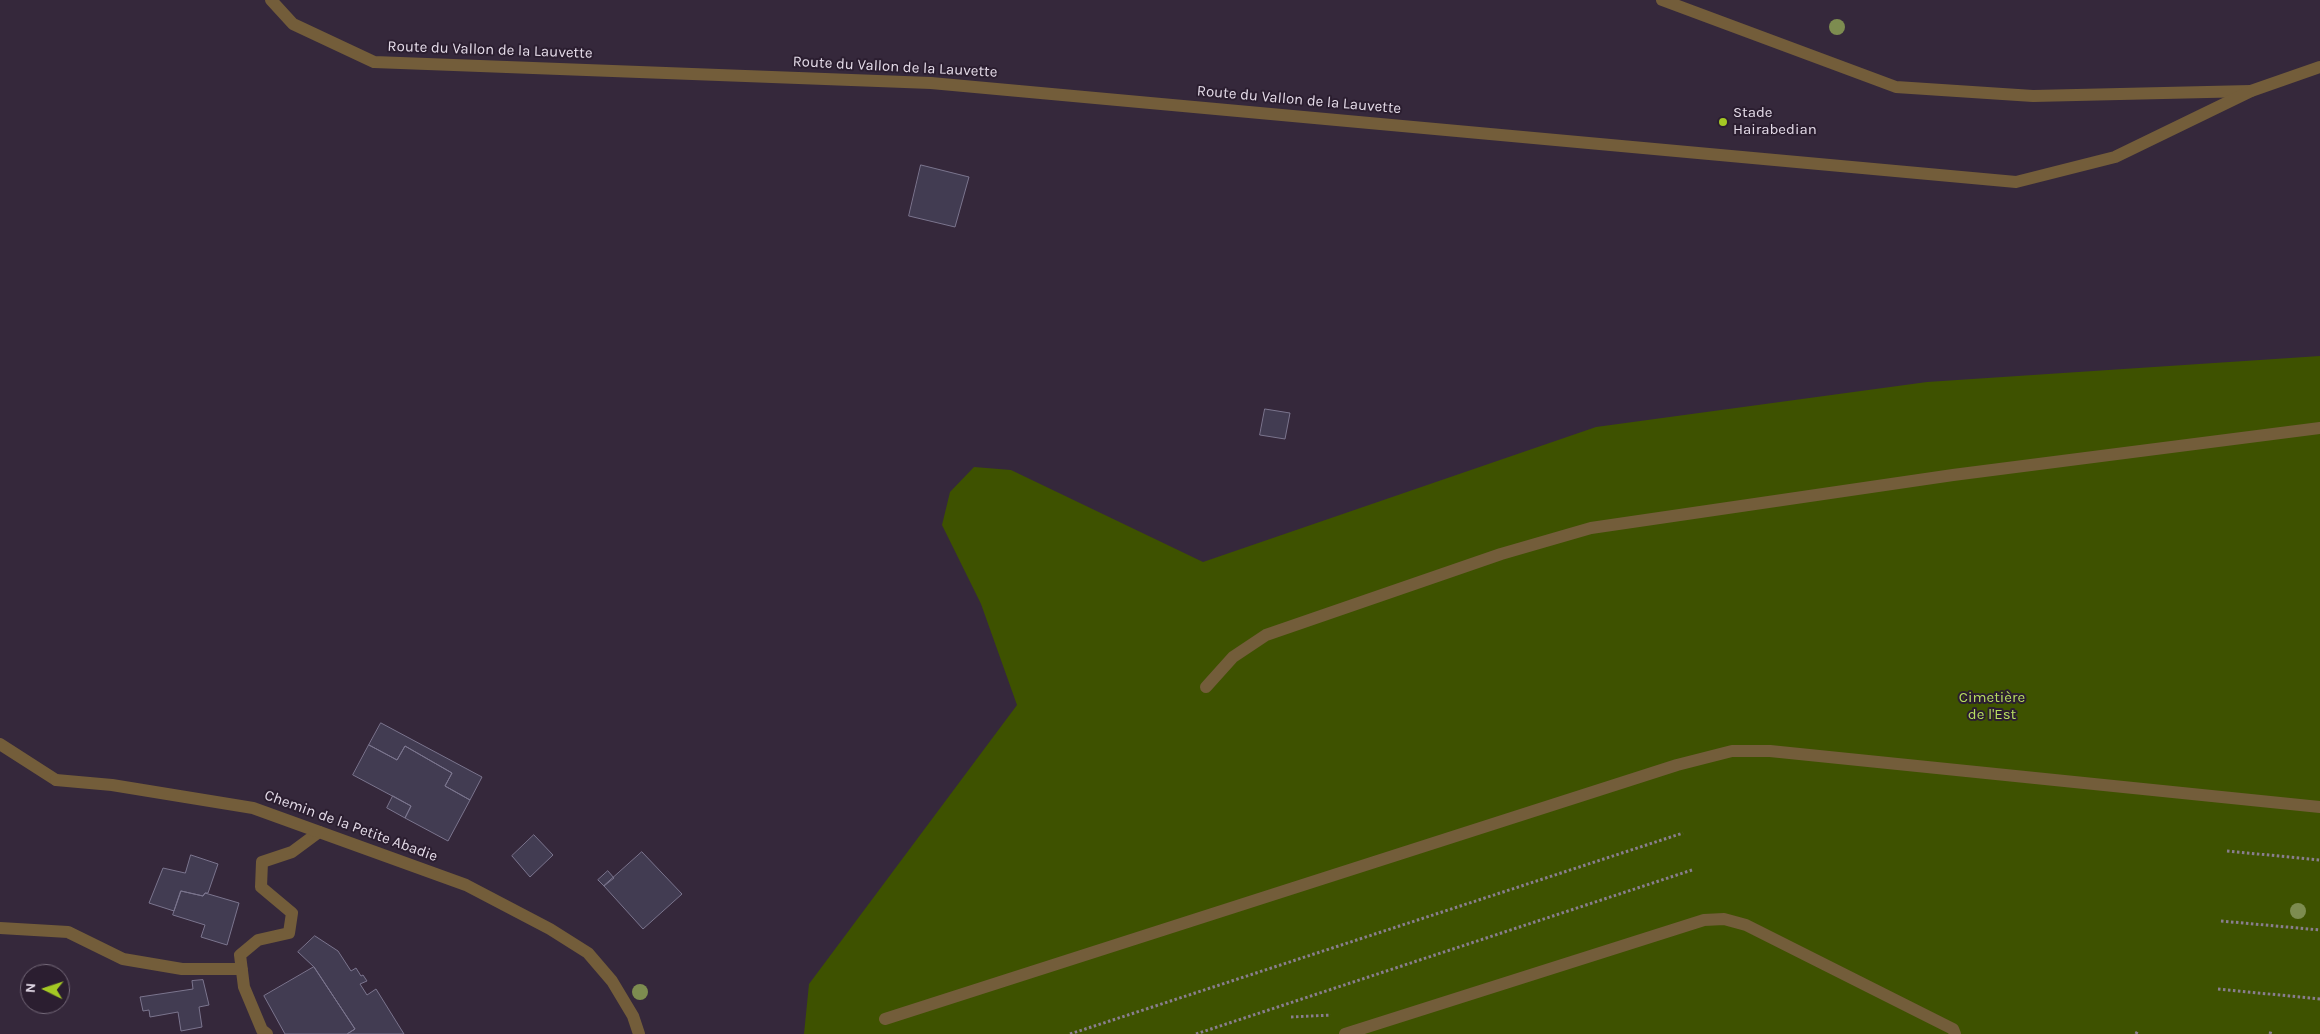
<!DOCTYPE html>
<html>
<head>
<meta charset="utf-8">
<style>
	body { margin:0 }
	#map { position:relative; width:2320px; height:1034px; overflow:hidden; background:#35283b; font-family:Karla,sans-serif }
	canvas { display:block }
	.north { position:absolute; left:20px; top:964px; width:50px; height:50px; box-sizing:border-box; background:#2b1e30; border:1px solid #756a7a; border-radius:50%; rotate:274deg; font-size:14px; font-weight:700; line-height:20px; text-align:center; color:#e5dce9 }
	.north::after { content:''; display:block; margin:auto; width:18px; height:22px; background:#a4c824; clip-path:polygon(50% 0,100% 100%,50% 72%,0 100%) }
</style>
</head>
<body>
<div id="map">
<canvas width="2320" height="1034"></canvas>
<div class="north">N</div>
</div>
<script>
const ctx = document.querySelector('canvas').getContext('2d');
ctx.lineJoin = 'round';
function fillPath(path, color) {
  ctx.fillStyle = color;
  ctx.fill(path, 'evenodd');
}
function trace(path, color, width, dash) {
  ctx.strokeStyle = color;
  ctx.lineWidth = width;
  ctx.lineCap = dash ? 'butt' : 'round';
  ctx.setLineDash(dash || []);
  ctx.stroke(path);
}
function label(font, color, halo, rows, align = 'center') {
  ctx.font = font + ' Karla,sans-serif';
  ctx.lineWidth = 4;
  ctx.setLineDash([]);
  ctx.textBaseline = 'middle';
  ctx.strokeStyle = halo;
  ctx.fillStyle = color;
  for (const [text, x, y, turn = 0] of rows) {
    ctx.save();
    ctx.translate(x, y);
    ctx.rotate((+turn || 0) * Math.PI / 180);
    ctx.textAlign = isNaN(turn) ? turn : align;
    if (halo) ctx.strokeText(text, 0, 0);
    ctx.fillText(text, 0, 0);
    ctx.restore();
  }
}
fillPath(new Path2D(`
	M2320,356V1034H804L809,984L1017,705L981,604L942,525L950,492L974,467L1011,470L1203,562L1596,427L1927,382Z`), '#3e5200');
const building = new Path2D(`
	M921,165L969,177L955,227L909,216Z
	M1265,409L1290,413L1285,439L1260,435Z
	M381,723L482,777L470,800L445,786L452,773L405,746L397,760L369,745Z
	M369,745L397,760L405,746L452,773L445,786L470,800L448,841L405,818L411,806L353,775Z
	M393,796L411,806L405,818L387,808Z
	M534,835L553,855L530,877L512,856Z
	M642,852L682,894L643,929L604,886Z
	M191,855L218,864L208,893H205L203,896L181,891L174,911L149,903L163,868L185,873Z
	M608,871L614,878L604,886L598,880Z
	M181,891L203,896L205,893L239,903L227,945L201,937L205,925L173,915Z
	M315,936L338,951L351,971L356,968L361,976L363,975L367,981L360,984L367,995L376,989L404,1034H347L355,1029L314,967L298,952Z
	M314,967L355,1029L347,1034H285L264,996Z
	M203,980L209,1005L199,1007L202,1027L181,1031L178,1012L150,1017L149,1010L143,1011L140,997L193,989L192,981Z`);
fillPath(building, '#423c52');
trace(building, '#7b758e', 1);
trace(new Path2D(`
	M2227,851L2320,860
	M2221,921L2320,930
	M2218,989L2320,999
	M1291,1017L1331,1015
	M1070,1034L1683,833
	M1196,1034L1692,870
	M2136,1034L2138,1030
	M2270,1034L2271,1031`), '#897e8e', 3, [2.5, 2.5]);
trace(new Path2D(`
	M1662,0L1896,87L2033,96L2251,91
	M1206,687L1233,657L1266,635L1501,554L1591,528L1953,475L2320,428
	M0,744L56,780
	M0,928L68,932L123,959L182,969H242
	M885,1019L1677,765L1732,751H1770L2320,807
	M267,1034L262,1030L244,987L240,955L258,940L289,933L292,913L261,887L262,862L292,852L319,832
	M1345,1034L1704,920L1724,919L1746,925L1953,1029L1955,1034`), '#735d3a', 12);
trace(new Path2D(`
	M271,0L293,24L374,62L931,83L2016,182L2115,157L2251,91L2320,67
	M56,780L112,785L253,808L466,885L550,929L588,953L612,981L633,1016L639,1034`), '#735d3a', 12);
ctx.fillStyle = '#7d8c50';
for (const [x, y] of [
	[1837,27],
	[2298,911],
	[640,992]
]) {
  ctx.beginPath();
  ctx.arc(x, y, 8, 0, 2 * Math.PI);
  ctx.fill();
}
for (const [x, y, r, color] of [
	[1723,122,5,"#a4c824"]
]) {
  const dot = new Path2D();
  dot.arc(x, y, r, 0, 2 * Math.PI);
  ctx.fillStyle = color;
  ctx.fill(dot);
  trace(dot, '#2b1e30', 2);
}
label('15px', '#e5dce9', '#2b1e30', [
	["Route du Vallon de la Lauvette",490,50,2],
	["Route du Vallon de la Lauvette",895,67,3],
	["Route du Vallon de la Lauvette",1299,100,5],
	["Chemin de la Petite Abadie",351,826,20]
]);
label('15px', '#e5dce9', '#2b1e30', [
	["Stade",1733,113],
	["Hairabedian",1733,130]
], 'left');
label('15px', '#b8de61', '#2b1e30', [
	["Cimetière",1992,698],
	["de l'Est",1992,715]
]);
</script>
</body>
</html>
